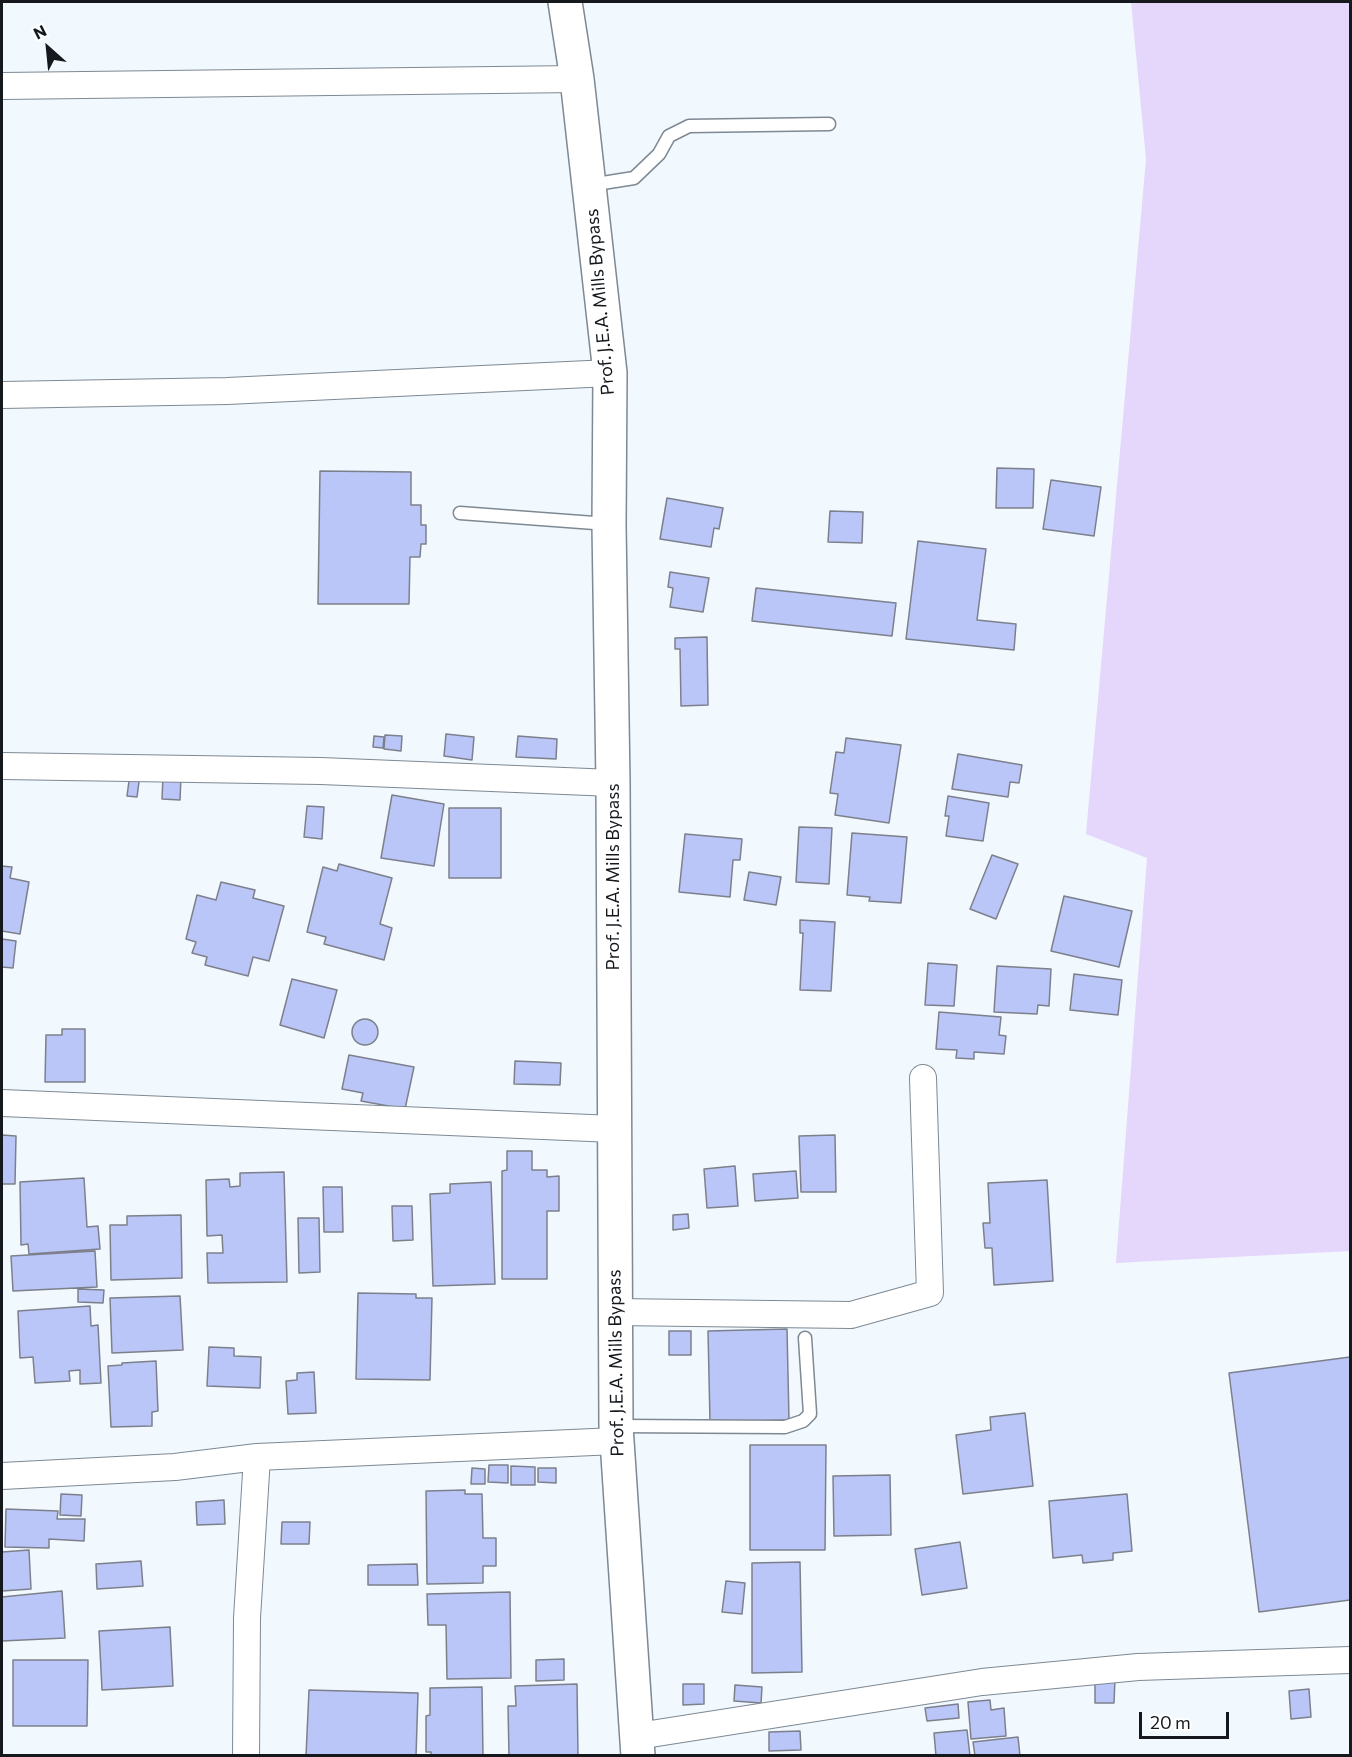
<!DOCTYPE html>
<html>
<head>
<meta charset="utf-8">
<style>
	body { margin:0 }
	#map { position:relative; width:1352px; height:1757px; overflow:hidden; background:#f1f8fe; font-family:Commissioner,sans-serif }
	canvas { display:block }
	.frame { position:absolute; inset:0; border:3px solid #15191d; pointer-events:none }
	.north { position:absolute; left:18px; top:18px; width:60px; height:60px; -webkit-text-stroke:4px #fff; paint-order:stroke; rotate:333deg; font-size:16px; font-weight:700; line-height:24px; text-align:center; color:#15191d }
	.north::after { content:''; display:block; margin:auto; width:21px; height:27px; background:#15191d; clip-path:polygon(50% 0,100% 100%,50% 72%,0 100%) }
	.scale { position:absolute; left:1139px; top:1712px; width:90px; height:27px; box-sizing:border-box; border:3px solid #15191d; border-top:0; padding-left:8px; font-size:18px; line-height:21px; white-space:nowrap; color:#15191d; -webkit-text-stroke:4px #fff; paint-order:stroke }
</style>
</head>
<body>
<div id="map">
<canvas width="1352" height="1757"></canvas>
<div class="frame"></div>
<div class="north">N</div>
<div class="scale">20 m</div>
</div>
<script>
const ctx = document.querySelector('canvas').getContext('2d');
ctx.lineJoin = 'round';
function fillPath(path, color) {
  ctx.fillStyle = color;
  ctx.fill(path, 'evenodd');
}
function trace(path, color, width, dash) {
  ctx.strokeStyle = color;
  ctx.lineWidth = width;
  ctx.lineCap = dash ? 'butt' : 'round';
  ctx.setLineDash(dash || []);
  ctx.stroke(path);
}
function label(font, color, halo, rows, align = 'center') {
  ctx.font = font + ' Commissioner,sans-serif';
  ctx.lineWidth = 5;
  ctx.setLineDash([]);
  ctx.textBaseline = 'middle';
  ctx.strokeStyle = halo;
  ctx.fillStyle = color;
  for (const [text, x, y, turn = 0] of rows) {
    ctx.save();
    ctx.translate(x, y);
    ctx.rotate((+turn || 0) * Math.PI / 180);
    ctx.textAlign = isNaN(turn) ? turn : align;
    if (halo) ctx.strokeText(text, 0, 0);
    ctx.fillText(text, 0, 0);
    ctx.restore();
  }
}
fillPath(new Path2D(`
	M1131,2H1350V1251L1116,1263L1147,858L1086,834L1146,159Z`), '#e5d6fb');
const building = new Path2D(`
	M997,468L1034,469L1033,508H996Z
	M320,471L411,472V505H421V525H426V544H421L420,557H410L409,604H318Z
	M1051,480L1101,487L1094,536L1043,529Z
	M667,498L723,508L719,529L714,528L711,547L660,539Z
	M830,511L863,512L862,543L828,542Z
	M918,541L986,549L977,620L1016,624L1014,650L906,639Z
	M670,572L709,578L703,612L670,607L673,588L668,587Z
	M756,588L896,603L892,636L752,621Z
	M707,637L708,705L681,706L680,649H675V638Z
	M446,734L474,737L472,760L444,756Z
	M385,735L402,736L401,751L384,749Z
	M374,736L384,737L383,748L373,747Z
	M518,736L557,739L556,759L516,757Z
	M846,738L901,745L889,823L835,815L838,794L830,793L836,752L844,753Z
	M958,754L1022,765L1019,783L1010,782L1008,797L952,789Z
	M130,773L140,774L137,797L127,796Z
	M163,776H181L180,800L162,799Z
	M392,795L444,804L434,866L381,858Z
	M948,796L989,803L983,841L946,836L949,816H945Z
	M307,806L324,807L322,839L304,837Z
	M449,808H501V878H449Z
	M799,827L832,828L829,884L796,882Z
	M852,833L907,837L901,903L869,901L870,897L847,895Z
	M685,834L742,839L740,860H733L730,897L679,892Z
	M992,855L1018,864L996,919L970,909Z
	M339,864L392,878L380,924L392,928L384,960L324,944L326,937L307,932L323,867L337,871Z
	M2,866L12,867L10,878L29,882L20,934L2,931Z
	M749,872L781,877L776,905L744,900Z
	M221,882L255,890L253,898L284,906L269,961L253,957L248,976L205,965L207,957L192,953L196,942L186,939L197,895L216,900Z
	M1064,896L1132,911L1119,967L1051,951Z
	M800,920L835,922L831,991L800,990L803,933H800Z
	M2,939L16,941L13,968L2,967Z
	M928,963L957,965L954,1006L925,1005Z
	M997,966L1051,969L1049,1006L1038,1005L1037,1014L994,1012Z
	M1074,974L1122,980L1118,1015L1070,1010Z
	M292,979L337,990L324,1038L280,1025Z
	M939,1012L1001,1017L999,1035L1006,1036L1004,1054L974,1052V1059L956,1058L957,1050L936,1049Z
	M352 1032a13 13 0 1 1 26 0a13 13 0 1 1-26 0Z
	M62,1029H85V1082H45L46,1035H62Z
	M349,1055L414,1067L405,1109L361,1101L363,1093L342,1089Z
	M515,1061L561,1063L560,1085L514,1084Z
	M2,1135L16,1136L15,1184H2Z
	M835,1135L836,1192H801L799,1136Z
	M507,1151H532V1170H547V1177L559,1176V1211H547V1279H502V1171L507,1170Z
	M735,1166L738,1206L707,1208L704,1169Z
	M796,1171L798,1198L755,1201L753,1174Z
	M284,1172L287,1282L208,1283L207,1253H223L222,1235L207,1236L206,1180L229,1179L230,1187L240,1186V1173Z
	M84,1178L87,1227L98,1226L100,1249L29,1254L28,1244L21,1245L20,1182Z
	M1047,1180L1053,1281L994,1285L992,1248H985L983,1223H990L988,1183Z
	M491,1182L495,1284L433,1286L430,1194L450,1193V1184Z
	M323,1187H342L343,1232H324Z
	M392,1206H412L413,1240L393,1241Z
	M688,1214L689,1228L673,1230V1215Z
	M181,1215L182,1278L111,1280L110,1225H127V1216Z
	M298,1218H319L320,1272L299,1273Z
	M95,1251L97,1287L13,1291L11,1256Z
	M78,1289L104,1290L103,1303L78,1302Z
	M358,1293L416,1294V1298H432L430,1380L356,1379Z
	M180,1296L183,1350L112,1353L110,1298Z
	M90,1306L91,1326L98,1325L101,1383L80,1384V1370L69,1371L70,1381L35,1383L33,1357L20,1358L18,1311Z
	M787,1329L789,1420L710,1422L708,1331Z
	M669,1331H691V1355H669Z
	M209,1347L234,1348V1356L261,1357L260,1388L207,1386Z
	M1350,1357V1600L1259,1612L1229,1373Z
	M156,1361L158,1411L152,1412V1426L111,1427L108,1366L122,1365V1363Z
	M314,1372L316,1413L288,1414L286,1381L297,1380V1373Z
	M1025,1413L1033,1486L963,1494L956,1435L991,1430L990,1417Z
	M750,1445H826L825,1550H750Z
	M489,1465H508V1483L488,1482Z
	M511,1466L535,1467V1485H511Z
	M472,1468L485,1469V1484H471Z
	M538,1468H556V1483L538,1482Z
	M890,1475L891,1535L834,1536L833,1476Z
	M465,1490V1494H482L483,1538H496V1566H483V1583L427,1584L426,1491Z
	M61,1494L82,1495L81,1516L60,1515Z
	M1127,1494L1132,1551L1113,1553V1560L1083,1563L1082,1555L1053,1558L1049,1501Z
	M224,1500L225,1524L197,1525L196,1502Z
	M6,1509L58,1511L57,1519H85L84,1541L49,1539V1548L5,1547Z
	M282,1522H310L309,1544H281Z
	M960,1542L967,1588L922,1595L915,1549Z
	M29,1550L31,1589L2,1591V1552Z
	M141,1561L143,1586L97,1589L96,1564Z
	M800,1562L802,1672L752,1673V1563Z
	M417,1564L418,1585H368V1565Z
	M726,1581L745,1583L742,1614L722,1612Z
	M62,1591L65,1638L2,1641V1597Z
	M510,1592L511,1678L447,1679L446,1625H428L427,1594Z
	M170,1627L173,1686L102,1690L99,1631Z
	M564,1659V1680L536,1681V1660Z
	M13,1660H88L87,1726H13Z
	M1095,1677L1115,1678L1114,1703H1095Z
	M577,1684L578,1756H509L508,1706H516L515,1686Z
	M683,1684H704V1704L683,1705Z
	M735,1685L762,1687L761,1703L734,1701Z
	M482,1687L483,1756H431V1752H426V1716L430,1715V1688Z
	M1309,1689L1311,1717L1291,1719L1289,1691Z
	M309,1690L418,1693L416,1756H306Z
	M990,1700L991,1710L1004,1708L1006,1736L971,1739L968,1702Z
	M958,1704L959,1718L927,1721L925,1708Z
	M967,1730L970,1756H936L934,1733Z
	M800,1731L801,1750L769,1751V1732Z
	M1018,1737L1020,1756H975L973,1742Z`);
fillPath(building, '#b9c6f7');
trace(building, '#7d808c', 1.5);
const lane = new Path2D(`
	M590,185L634,178L659,154L669,136L689,126L829,124
	M460,513L608,524
	M617,1426L785,1427L803,1421L810,1414L805,1338`);
const street = new Path2D(`
	M2,86L577,79
	M2,395L227,391L610,373
	M2,766L321,771L613,783
	M2,1103L614,1129
	M615,1312L851,1315L930,1293L923,1078
	M2,1476L175,1467L257,1457L616,1441
	M638,1736L982,1682L1138,1667L1350,1660
	M246,1756L247,1618L257,1457`);
const secondary = new Path2D(`
	M565,2L577,79L610,373L609,525L613,783L616,1426L638,1756`);
trace(lane, '#7e8993', 15);
trace(street, '#7e8993', 28);
trace(secondary, '#7e8993', 36);
trace(lane, '#fff', 12);
trace(street, '#fff', 26);
trace(secondary, '#fff', 33);
label('18px', '#15191d', '#fff', [
	["Prof. J.E.A. Mills Bypass",600,302,-95],
	["Prof. J.E.A. Mills Bypass",613,877,-90],
	["Prof. J.E.A. Mills Bypass",616,1363,-91]
]);
</script>
</body>
</html>
